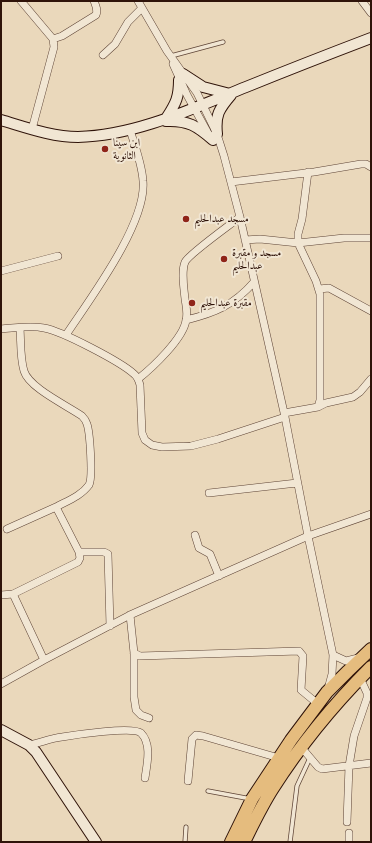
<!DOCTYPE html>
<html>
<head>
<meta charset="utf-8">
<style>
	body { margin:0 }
	#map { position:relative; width:372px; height:843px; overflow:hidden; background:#ead8bb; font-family:"IM FELL Great Primer",serif }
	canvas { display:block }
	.frame { position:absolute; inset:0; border:2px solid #2f1309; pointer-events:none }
</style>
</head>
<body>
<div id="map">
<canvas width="372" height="843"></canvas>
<div class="frame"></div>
</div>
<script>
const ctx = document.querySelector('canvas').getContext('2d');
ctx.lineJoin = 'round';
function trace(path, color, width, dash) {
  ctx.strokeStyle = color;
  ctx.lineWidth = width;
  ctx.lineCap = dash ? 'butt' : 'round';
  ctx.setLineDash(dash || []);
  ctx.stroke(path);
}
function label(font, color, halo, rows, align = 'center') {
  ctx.font = font + ' "IM FELL Great Primer",Amiri,serif';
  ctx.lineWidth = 4;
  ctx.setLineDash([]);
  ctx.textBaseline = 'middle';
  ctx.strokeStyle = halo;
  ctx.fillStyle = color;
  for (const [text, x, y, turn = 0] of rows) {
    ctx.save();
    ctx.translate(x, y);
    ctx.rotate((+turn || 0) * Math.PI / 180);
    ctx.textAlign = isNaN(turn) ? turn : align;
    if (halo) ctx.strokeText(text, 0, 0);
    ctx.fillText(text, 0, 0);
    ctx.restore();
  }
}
const lane = new Path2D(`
	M171,56L223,42
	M208,791L251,799
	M185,842L186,827
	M290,842L297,786L310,758`);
const street = new Path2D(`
	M21,1L53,39L54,47L32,129
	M138,1L167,51L197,93L217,134L224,156L240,217L285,417L308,536L333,655L332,674L328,689
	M362,1L371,13
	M53,39L62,36L96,15C98,10 96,6 94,1
	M103,55L115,44L128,22L142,8
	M173,64L187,95L209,135
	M308,172L302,219L298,234V243L316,281L320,294V400L318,407
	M231,182L314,172L361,164H366L371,167
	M245,240L260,239L298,243L344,238H371
	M1,271L58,256
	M319,289L329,288L371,311
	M186,320C215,313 234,305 254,282
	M1,329C15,328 30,325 44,328C62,331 121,362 134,374C138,377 139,381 140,385L142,433L145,440L152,445L162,447L191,446L218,439L285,417
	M66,335C90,299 147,223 143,181C142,164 135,146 130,130
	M138,379C152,368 184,338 186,320C188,313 186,306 185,299C184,288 181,272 185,262C189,254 230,225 240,217
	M284,413L318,407L326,403L353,397L360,392L371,379
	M209,493L297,483
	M7,529L56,507
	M195,535L199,548L210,554L219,576
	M79,552H104L108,554L110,626
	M13,594L78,562L80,558L79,552L56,507C67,501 81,496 89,485C93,478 90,433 87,424C86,421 85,419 82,416C68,406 29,388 24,371C20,358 21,342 20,328
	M1,595L13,594L44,660
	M130,615L134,653V697L136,710L141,715L149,718
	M134,653L140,656L299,651L303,656L301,690L318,704
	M333,655L346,661L358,658
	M1,684L44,660L130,615L308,536L371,514
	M29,745C40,743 51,738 62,737C74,735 133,726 141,733C152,744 147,764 145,778
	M301,747L318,767L322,769L371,763
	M188,781L192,739L196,735L203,736L279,758
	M347,822L349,766L354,736L367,698V693L360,678
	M349,842V833`);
const secondary = new Path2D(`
	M183,74L203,87L230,94
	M167,117C176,103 179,97 179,80
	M1,120C25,127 52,137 78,137C135,136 194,108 246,87C288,70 329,54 371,38
	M166,121C188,120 197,126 213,140
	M217,134C215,115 219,109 231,95
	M1,730L29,745L36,752L96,842`);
const primary = new Path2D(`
	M231,842L252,799L291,740L327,692L348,671L371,649
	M244,842C253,824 262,805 273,788C301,744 334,704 371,667`);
trace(lane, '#5e4436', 5);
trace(street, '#5e4436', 8);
trace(secondary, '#2f1309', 12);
trace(primary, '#2f1309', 14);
trace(lane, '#f1e6d3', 3.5);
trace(street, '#f1e6d3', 7);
trace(secondary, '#f1e6d3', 10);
trace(primary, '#e5bc7e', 12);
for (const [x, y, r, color] of [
	[105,149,4,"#8f2418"],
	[186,219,4,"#8f2418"],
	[224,259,4,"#8f2418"],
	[192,303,4,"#8f2418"]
]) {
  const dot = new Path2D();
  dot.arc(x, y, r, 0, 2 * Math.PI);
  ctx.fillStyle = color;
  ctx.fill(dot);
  trace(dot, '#f1e6d3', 1.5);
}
label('11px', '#2f1309', '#f1e6d3', [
	["ابن سينا",113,143],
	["الثانوية",113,156],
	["مسجد عبدالحليم",194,219],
	["مسجد و مقبرة",232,253],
	["عبدالحليم",232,266],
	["مقبرة عبدالحليم",200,303]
], 'left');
</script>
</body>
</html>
